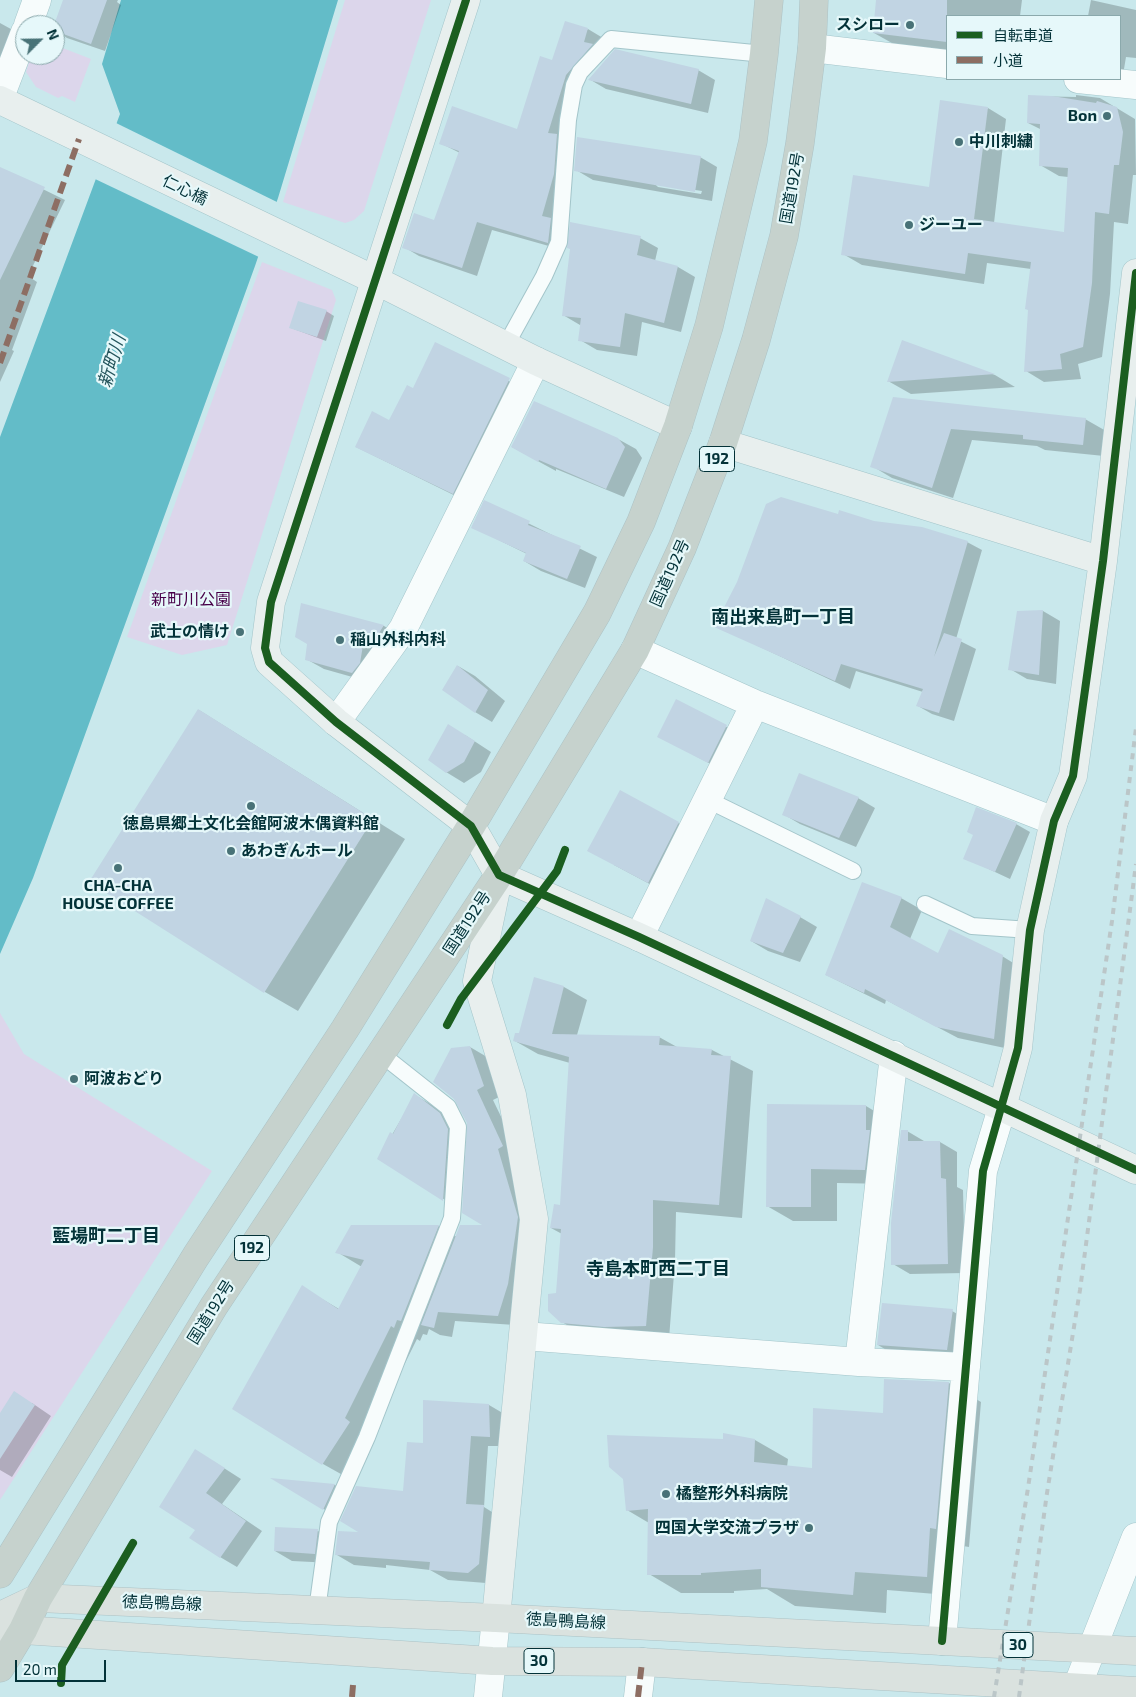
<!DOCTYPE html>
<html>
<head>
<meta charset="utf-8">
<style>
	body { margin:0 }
	#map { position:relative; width:1136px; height:1697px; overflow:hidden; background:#c9e8ec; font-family:"Exo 2","Noto Sans JP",sans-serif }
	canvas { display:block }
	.legend { position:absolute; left:946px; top:15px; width:175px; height:65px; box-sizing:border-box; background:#e6f8fa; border:1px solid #8ba9ac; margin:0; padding:6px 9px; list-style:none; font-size:15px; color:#033238 }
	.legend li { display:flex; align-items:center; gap:10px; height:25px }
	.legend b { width:25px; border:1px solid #8ba9ac }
	.north { position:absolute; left:15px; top:15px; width:50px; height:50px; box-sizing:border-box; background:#e6f8fa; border:1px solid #8ba9ac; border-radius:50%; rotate:67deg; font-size:14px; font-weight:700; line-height:20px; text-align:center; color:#033238 }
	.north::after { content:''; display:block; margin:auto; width:18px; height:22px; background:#487277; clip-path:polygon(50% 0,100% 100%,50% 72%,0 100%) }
	.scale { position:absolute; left:15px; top:1660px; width:91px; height:22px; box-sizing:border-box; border:2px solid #033238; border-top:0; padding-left:6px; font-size:15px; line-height:18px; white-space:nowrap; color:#033238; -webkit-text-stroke:4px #e6f8fa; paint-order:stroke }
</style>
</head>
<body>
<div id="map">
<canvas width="1136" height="1697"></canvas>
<ul class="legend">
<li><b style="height:6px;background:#1b5e20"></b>自転車道</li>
<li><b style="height:6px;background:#8d6e63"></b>小道</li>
</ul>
<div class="north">N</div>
<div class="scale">20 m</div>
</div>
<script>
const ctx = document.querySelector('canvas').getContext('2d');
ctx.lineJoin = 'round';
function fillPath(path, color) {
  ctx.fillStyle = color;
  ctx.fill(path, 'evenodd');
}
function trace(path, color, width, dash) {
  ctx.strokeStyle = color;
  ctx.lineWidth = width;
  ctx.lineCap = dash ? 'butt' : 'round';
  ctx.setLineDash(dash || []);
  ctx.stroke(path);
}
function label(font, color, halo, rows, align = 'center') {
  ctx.font = font + ' "Exo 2","Noto Sans JP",sans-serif';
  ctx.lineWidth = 4.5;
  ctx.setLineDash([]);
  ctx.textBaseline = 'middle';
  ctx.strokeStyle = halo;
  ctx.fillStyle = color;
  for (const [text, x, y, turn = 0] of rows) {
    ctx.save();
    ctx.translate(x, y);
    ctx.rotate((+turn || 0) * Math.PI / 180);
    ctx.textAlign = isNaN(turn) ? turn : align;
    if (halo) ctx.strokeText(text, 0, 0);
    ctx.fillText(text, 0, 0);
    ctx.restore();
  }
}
fillPath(new Path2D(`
	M345,0H431L364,211L354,220L345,223L283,202Z
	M55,45L91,59L75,102L62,96L58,98L36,87L26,72L31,55H55Z
	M262,262L332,290L336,300L227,645L182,655L127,637Z
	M0,1013L24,1054L212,1171L0,1500Z`), '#dcd6eb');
fillPath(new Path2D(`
	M121,0H338L278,198L255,266L33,878L0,954V437L120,114L102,64Z`), '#63bcc8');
fillPath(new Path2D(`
	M114,122L279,203L261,258L93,178Z`), '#c9e8ec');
fillPath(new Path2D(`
	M64,0H118L117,2L121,5L105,51L67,38L55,30Z
	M878,0H1022L1020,16H947V53L899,47L874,33Z
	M1091,0L1136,10V58L1126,57L1123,75H1120V16H1088Z
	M0,23L20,34L0,69Z
	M588,29L603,38L607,54L581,83L563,139V250L492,230L477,276L419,256L404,247L435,221L460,153L440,143L517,131L553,62Z
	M698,70L715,80L708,113L606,89L589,79Z
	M1076,95L1100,98L1135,119L1136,175H1133L1128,224L1114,222L1110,294L1102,357L1078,364L1081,379L1044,382L1026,371L1031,269L987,263L984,284L862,265L843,254L931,188L988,108L1006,119L994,223L1065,233L1068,177L1059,176L1040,165L1042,130L1028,123L1029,96L1076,97Z
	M700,157L717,167L712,201L593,180L576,170ZM655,184L702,191L701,194L658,187Z
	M0,168L65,200L28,276L37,282L12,350L14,351L0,382Z
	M640,238L658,248L655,261L678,267L695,277L681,332L642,322L637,356L597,350L580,340V325L563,315Z
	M326,311L334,316L326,341L291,328Z
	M903,342L995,375L1015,387L911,394L888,381Z
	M436,344L532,393L476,506L356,447L390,421L414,390Z
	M894,398L1085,419L1106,431L1104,456L1045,450L1037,446L972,440L953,498L892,478L872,466Z
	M618,439L636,449L642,458L624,497L556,469V471L512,447Z
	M485,502L597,557L585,588L541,571L524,561L527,554L472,527Z
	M839,516L967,542L982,550L956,639L976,649L954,721L932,714L918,706L923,692L856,671L850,689L715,626Z
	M302,604L384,626L401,636L370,682L324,669L306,659L308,643Z
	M1043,611L1060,621L1056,684L1027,679L1010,669L1018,612Z
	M458,666L475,676L505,701L492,722L475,712Z
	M677,701L744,736L726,772L659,737Z
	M199,710L405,839L298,1011L265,992Z
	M465,735L491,752L481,772L464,783L446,772Z
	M858,798L875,808L856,847L800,824L783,814Z
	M678,823L704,838L674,897L614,865Z
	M1016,824L1030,832L1010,879L965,858Z
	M901,898L922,910L910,939L938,954L1002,956L1023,969L1014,1050L958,1038L886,1000L885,1004L826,975Z
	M800,917L817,927L800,962L768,951L751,941Z
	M535,979L564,987L587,1000L577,1035L659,1037L677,1047L712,1050L753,1071L742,1218L676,1212L675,1261L669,1339L585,1336L562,1322L557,1294L562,1234L551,1228L561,1206L570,1063L538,1054L515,1041L520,1034Z
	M470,1047L487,1057L501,1096L493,1100L520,1156L535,1228L515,1325L455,1321L452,1337L440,1335L429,1329L427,1335L423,1334L420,1341L417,1339L348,1478L323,1464L302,1287L339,1309L362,1267L337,1252L438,1226L457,1237L487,1227Z
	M415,1095L432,1105L457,1125L460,1209L378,1159Z
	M866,1106L891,1121V1184L837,1183V1221H793L767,1206Z
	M907,1131L924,1141L940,1142L957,1152V1187L963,1190L965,1273L910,1274L893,1264Z
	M952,1311L970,1321L964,1360L895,1355L878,1345Z
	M949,1383L981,1402L969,1547L963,1546L960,1596L887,1590L886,1613L795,1606L767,1589L734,1591V1593H681L649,1574V1523L627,1510L755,1440L788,1459L787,1467L813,1469L884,1414Z
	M32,1403L51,1416L12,1477L0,1470V1415Z
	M489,1405L506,1415L507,1446H488L484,1507L500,1517L486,1583L448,1580L430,1570L386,1565V1568L354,1565L337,1555L363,1533L404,1492L424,1444Z
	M213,1461L241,1479L222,1504L262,1531L237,1567L220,1557L197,1529Z
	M275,1480L335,1485L343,1490L332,1514Z
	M318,1531L335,1541L332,1563L292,1561L275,1551Z`), '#0003');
fillPath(new Path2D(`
	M63,0H107L91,44L55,31L54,25Z
	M876,0H947V42L873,33Z
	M565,21L588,28L584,42L593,44L566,75L548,133L557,134L554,174L542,216L551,218L548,243L477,222L462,268L402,248L414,213L434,220L459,151L439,144L452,106L517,129L540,56L552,60Z
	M615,49L699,69L691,104L588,80Z
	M1028,95L1052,96L1096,103L1097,101L1117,107L1123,132L1119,165H1114L1109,214L1095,212L1092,283L1083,347L1060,354L1062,369L1024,372L1028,310L1025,309L1031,262L968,253L965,274L841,255L853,175L929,187L940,100L988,107L974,219L1064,232L1068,168L1039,166L1040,124L1027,123Z
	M577,137L701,156L695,192L574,171Z
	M0,167L45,187L0,280Z
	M570,222L641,236L637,255L678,266L664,323L625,313L620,347L578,341L581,318L562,316L570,249L567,248Z
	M298,301L327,310L317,337L289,328Z
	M902,340L995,374L887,382Z
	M435,342L510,378L453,494L355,447L372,411L389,420L407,385L413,388Z
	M893,397L1086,418L1083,445L1023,439V435L951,429L932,488L870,467Z
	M534,401L618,438L625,447L606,489L539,460L538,462L511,447Z
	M781,497L838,514L839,510L874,521L922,527L968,541L934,657L944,633L962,639L939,713L916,706L923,689L841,664L835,681L714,627L737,582L766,504Z
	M484,500L530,521L528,525L581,546L567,579L523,561L526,553L471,528Z
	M301,603L384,625L371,646L363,645L360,663L352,673L305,660L307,644L295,637Z
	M1043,610L1039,675L1008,670L1017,611Z
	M457,665L488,690L475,713L442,690Z
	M676,699L727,725L708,763L657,737Z
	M198,709L373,819L264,993L89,882Z
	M448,724L475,741L464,762L446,773L428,760Z
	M799,773L859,797L839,838L782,815Z
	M620,790L679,822L648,883L587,851Z
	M976,807L1017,823L995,872L963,859L973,835L967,832Z
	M862,882L902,897L890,927L938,953L949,929L1003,955L994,1039L936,1027L865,989L864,993L825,975Z
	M766,898L801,916L783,953L750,941Z
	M534,977L564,986L552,1034L660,1036L659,1045L712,1049L711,1055L731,1056L719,1205L653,1200V1247L646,1326L604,1327L561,1323L548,1311V1294L556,1293L561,1229L550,1228L554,1204L560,1205L569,1057L513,1041L515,1033H519Z
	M470,1046L484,1086L477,1090L503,1146L498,1149L518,1217L508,1284L498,1316L438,1312L434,1328L421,1325L460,1225H482L462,1213L467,1123L454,1099L433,1082L451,1048Z
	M414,1093L440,1113L448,1129L443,1201L377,1159L390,1132L393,1134Z
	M767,1104L866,1105V1130H870L865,1170L811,1169V1207H766Z
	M901,1130H908V1141H940L941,1178L946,1179L948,1264L891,1265V1223Z
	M351,1225H439L401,1321L397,1320L394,1328L391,1326L345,1418L350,1422L322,1465L232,1409L302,1285L338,1309L364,1260L335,1253Z
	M882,1303L953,1309L947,1350L877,1345Z
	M884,1379L949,1382L936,1529L930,1528L927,1577L855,1572L853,1595L761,1587V1569L701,1573V1575H647L648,1509L626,1511L623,1479L609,1467L607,1435L723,1439V1433L755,1439L754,1462L812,1468L813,1408L883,1413Z
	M14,1391L35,1405L0,1459V1413Z
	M423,1400L489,1404L490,1437L471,1436L466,1504L484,1505L479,1564L468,1573L429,1570L430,1562L335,1555L338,1531L358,1532L340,1521L356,1486L403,1491L407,1442L423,1443Z
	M195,1449L225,1468L206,1493L246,1521L220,1558L189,1538L195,1530L159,1507Z
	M270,1478L335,1484L323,1510Z
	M275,1527L318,1529L315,1554L274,1551Z`), '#c1d4e3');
const lane = new Path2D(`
	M506,345L544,276L559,242L568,120L574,85L580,72L611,39L764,54
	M708,800L853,871
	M925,904L972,926L1030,930
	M317,1610L329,1522L367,1437L452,1218L458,1127L448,1107L381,1054`);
const street = new Path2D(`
	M28,25L37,0
	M812,48L947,64
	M1078,79L1136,85
	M0,97L25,32
	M635,650L755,704L1054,821
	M336,722L403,629L536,361
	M639,937L755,704
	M524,1336L859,1362L966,1367
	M859,1362L894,1055
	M942,1641L983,1171L1002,1108
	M488,1697L496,1618
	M638,1697L642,1662
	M1073,1697L1136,1537`);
const secondary = new Path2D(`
	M466,0L271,602L265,648L269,662L336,722L471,826L499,875L639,937L1136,1170
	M0,100L375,280L536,361L678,426
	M723,443L1103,561
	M1002,1108L1018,1048L1030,930L1054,821L1073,776L1103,561L1136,273
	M496,1618L534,1219L512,1095L477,981L499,875`);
const primary = new Path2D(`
	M0,1616L38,1598L496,1618L1136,1651
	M0,1631L23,1630L492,1661L642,1662L1136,1691`);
const highway = new Path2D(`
	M0,1574L196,1256L345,1029L471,826L597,613L641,522L678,426L709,326L753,141L764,54L769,0
	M0,1668L23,1630L38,1598L214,1306L499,875L635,650L682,548L723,443L756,340L784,236L800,143L812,48L814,0`);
trace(lane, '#a3c5ca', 18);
trace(street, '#a3c5ca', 29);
trace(secondary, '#a3c5ca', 29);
trace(primary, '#acc2c5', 29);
trace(highway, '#acc2c5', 29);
trace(lane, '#f7fcfc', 16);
trace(street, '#f7fcfc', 28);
trace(secondary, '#e8efee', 28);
trace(primary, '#dae2df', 28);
trace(highway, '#c6d2cd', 28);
trace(new Path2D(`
	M994,1697L1028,1488L1112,921L1136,728
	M1019,1697L1047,1493L1080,1290L1136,864`), '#bbc6c8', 4, [6, 6]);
trace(new Path2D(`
	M0,363L79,139
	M352,1697L353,1685
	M638,1697L642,1662`), '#8d6e63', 6, [12, 6]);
trace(new Path2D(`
	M466,0L271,602L265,648L269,662L336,722L471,826L499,875L639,937L1136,1170
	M447,1025L461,999L557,871L565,850
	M942,1641L983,1171L1018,1048L1030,930L1054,821L1073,776L1103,561L1136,273
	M61,1683L62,1665L133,1543`), '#1b5e20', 8);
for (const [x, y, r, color] of [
	[910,25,5,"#487277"],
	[1107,116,5,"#487277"],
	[959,142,5,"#487277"],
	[909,225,5,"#487277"],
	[240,632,5,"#487277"],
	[340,640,5,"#487277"],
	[251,806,5,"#487277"],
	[231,851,5,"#487277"],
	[118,868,5,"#487277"],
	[74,1079,5,"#487277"],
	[666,1494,5,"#487277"],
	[809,1528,5,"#487277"]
]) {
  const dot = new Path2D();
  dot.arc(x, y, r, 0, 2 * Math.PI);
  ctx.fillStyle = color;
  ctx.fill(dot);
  trace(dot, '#e6f8fa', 2);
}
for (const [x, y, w] of [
	[717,459,35],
	[252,1248,35],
	[1018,1645,30],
	[539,1661,30]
]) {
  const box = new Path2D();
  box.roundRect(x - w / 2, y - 12.5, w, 25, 4);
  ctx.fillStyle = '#e6f8fa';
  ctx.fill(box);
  trace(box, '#033238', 1);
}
label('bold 15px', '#033238', null, [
	["192",717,459],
	["192",252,1248],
	["30",1018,1645],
	["30",539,1661]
]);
label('bold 16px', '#033238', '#e6f8fa', [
	["スシロー",900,25,"right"],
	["Bon",1097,116,"right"],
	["中川刺繍",969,142],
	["ジーユー",919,225],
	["武士の情け",230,632,"right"],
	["稲山外科内科",350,640],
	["徳島県郷土文化会館阿波木偶資料館",251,824,"center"],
	["あわぎんホール",241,851],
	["CHA-CHA",118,886,"center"],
	["HOUSE COFFEE",118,904,"center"],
	["阿波おどり",84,1079],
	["橘整形外科病院",676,1494],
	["四国大学交流プラザ",799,1528,"right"]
], 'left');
label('16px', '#033238', '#e6f8fa', [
	["国道192号",792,188,-80],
	["仁心橋",185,190,26],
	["国道192号",670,573,-66],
	["国道192号",467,923,-57],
	["国道192号",211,1312,-58],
	["徳島鴨島線",162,1603,2],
	["徳島鴨島線",566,1621,3]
]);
label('16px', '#480049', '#e6f8fa', [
	["新町川公園",191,600]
]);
label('italic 18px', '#26565d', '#e6f8fa', [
	["新町川",112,361,-73]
]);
label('bold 18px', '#033238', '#e6f8fa', [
	["南出来島町一丁目",783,617],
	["藍場町二丁目",106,1236],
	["寺島本町西二丁目",658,1269]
]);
</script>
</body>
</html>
